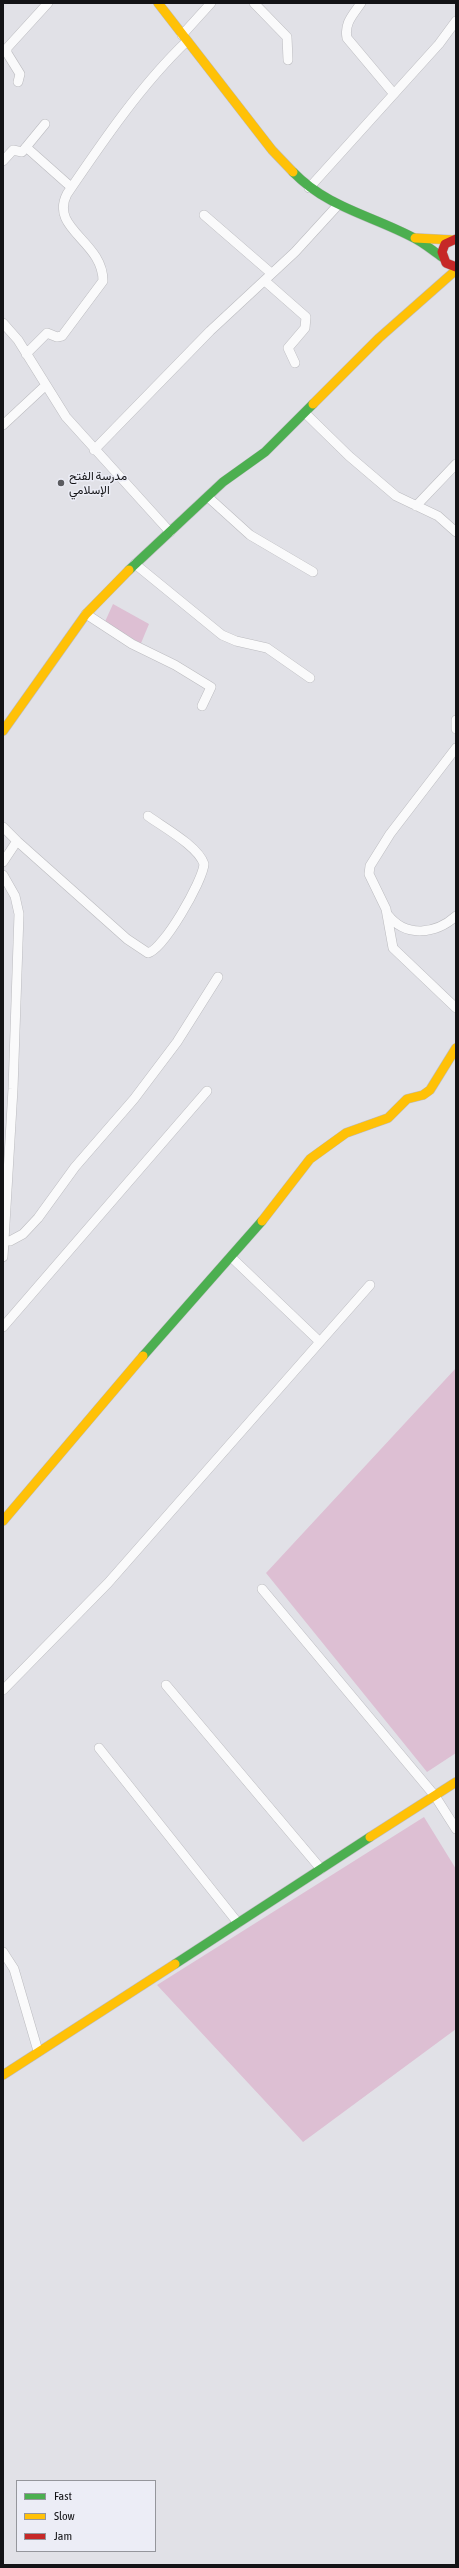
<!DOCTYPE html>
<html>
<head>
<meta charset="utf-8">
<style>
	body { margin:0 }
	#map { position:relative; width:459px; height:2568px; overflow:hidden; background:#e1e1e7; font-family:"Asap Condensed",sans-serif }
	canvas { display:block }
	.frame { position:absolute; inset:0; border:4px solid #131316; pointer-events:none }
	.legend { position:absolute; left:16px; top:2480px; width:140px; height:72px; box-sizing:border-box; background:#ecedf6; border:1px solid #95969c; margin:0; padding:5px 7px; list-style:none; font-size:12px; color:#131316 }
	.legend li { display:flex; align-items:center; gap:8px; height:20px }
	.legend b { width:20px; border:1px solid #95969c }
</style>
</head>
<body>
<div id="map">
<canvas width="459" height="2568"></canvas>
<div class="frame"></div>
<ul class="legend">
<li><b style="height:5px;background:#4caf50"></b>Fast</li>
<li><b style="height:5px;background:#ffc107"></b>Slow</li>
<li><b style="height:5px;background:#c62828"></b>Jam</li>
</ul>
</div>
<script>
const ctx = document.querySelector('canvas').getContext('2d');
ctx.lineJoin = 'round';
function fillPath(path, color) {
  ctx.fillStyle = color;
  ctx.fill(path, 'evenodd');
}
function trace(path, color, width, dash) {
  ctx.strokeStyle = color;
  ctx.lineWidth = width;
  ctx.lineCap = dash ? 'butt' : 'round';
  ctx.setLineDash(dash || []);
  ctx.stroke(path);
}
function label(font, color, halo, rows, align = 'center') {
  ctx.font = font + ' "Asap Condensed",Vazirmatn,sans-serif';
  ctx.lineWidth = 3;
  ctx.setLineDash([]);
  ctx.textBaseline = 'middle';
  ctx.strokeStyle = halo;
  ctx.fillStyle = color;
  for (const [text, x, y, turn = 0] of rows) {
    ctx.save();
    ctx.translate(x, y);
    ctx.rotate((+turn || 0) * Math.PI / 180);
    ctx.textAlign = isNaN(turn) ? turn : align;
    if (halo) ctx.strokeText(text, 0, 0);
    ctx.fillText(text, 0, 0);
    ctx.restore();
  }
}
fillPath(new Path2D(`
	M113,604L149,624L139,648L103,626Z
	M456,1368V1753L427,1772L266,1573Z
	M424,1817L456,1869V2029L303,2142L157,1985Z`), '#ddbfd3');
const street = new Path2D(`
	M254,3L287,37L288,60
	M361,3C353,15 344,23 347,38L394,94
	M182,35L211,3
	M18,82L20,74L7,53V48L48,3
	M26,147L71,187
	M3,161L13,150L22,152L45,124
	M309,188L439,44L456,21
	M204,215L271,273
	M265,281L306,317L305,328L288,348L295,363
	M3,323L18,340L66,417L170,532
	M26,354L47,333L57,337L62,336L103,281C103,241 49,229 67,194C103,141 141,85 187,41
	M305,413L349,456L396,496L438,516L456,532
	M3,425L46,385
	M94,450L210,331L295,252L338,205
	M208,497L250,535L313,572
	M416,506L456,464
	M135,564L222,635L236,641L267,648L310,678
	M86,614L132,644L175,665L211,687L202,706
	M456,720V729
	M456,748L390,834L370,866L369,874L386,909L393,948L456,1008
	M3,827L17,841L3,862
	M17,841L127,939L148,953C163,950 203,881 204,864C198,846 163,827 148,816
	M3,875L15,896L19,914L13,1089L3,1257
	M388,915C406,938 436,934 456,916
	M4,1241H10L23,1234L38,1218L75,1167L134,1099L177,1042L218,977
	M231,1257L320,1342
	M3,1327L207,1091
	M262,1589L435,1796L456,1829
	M166,1685L321,1869
	M3,1690L108,1583L370,1285
	M99,1748L238,1923
	M3,1952L14,1969L38,2051`);
const fast = new Path2D(`
	M293,172C328,208 371,215 414,238C424,243 433,251 442,257
	M129,570L223,482L265,452L313,404
	M143,1356L262,1221
	M175,1964L370,1837`);
const slow = new Path2D(`
	M158,3L272,150L293,172
	M415,238L453,240
	M313,404L379,338L456,270
	M3,731L86,614L129,570
	M262,1221L310,1159L346,1133L388,1118L407,1099L423,1095L430,1090L456,1048
	M3,1521L143,1356
	M370,1837L456,1782
	M3,2075L175,1964`);
const jam = new Path2D(`
	M456,239L445,244L442,252L446,263L456,267`);
trace(street, '#bbbbbf', 10);
trace(fast, '#bbbbbf', 10);
trace(slow, '#bbbbbf', 10);
trace(jam, '#bbbbbf', 10);
trace(street, '#fafafb', 9);
trace(fast, '#4caf50', 9);
trace(slow, '#ffc107', 9);
trace(jam, '#c62828', 9);
for (const [x, y, r, color] of [
	[61,483,4,"#5b5b5f"]
]) {
  const dot = new Path2D();
  dot.arc(x, y, r, 0, 2 * Math.PI);
  ctx.fillStyle = color;
  ctx.fill(dot);
  trace(dot, '#ecedf6', 1.5);
}
label('12px', '#131316', '#ecedf6', [
	["مدرسة الفتح",69,476],
	["الإسلامي",69,490]
], 'left');
</script>
</body>
</html>
